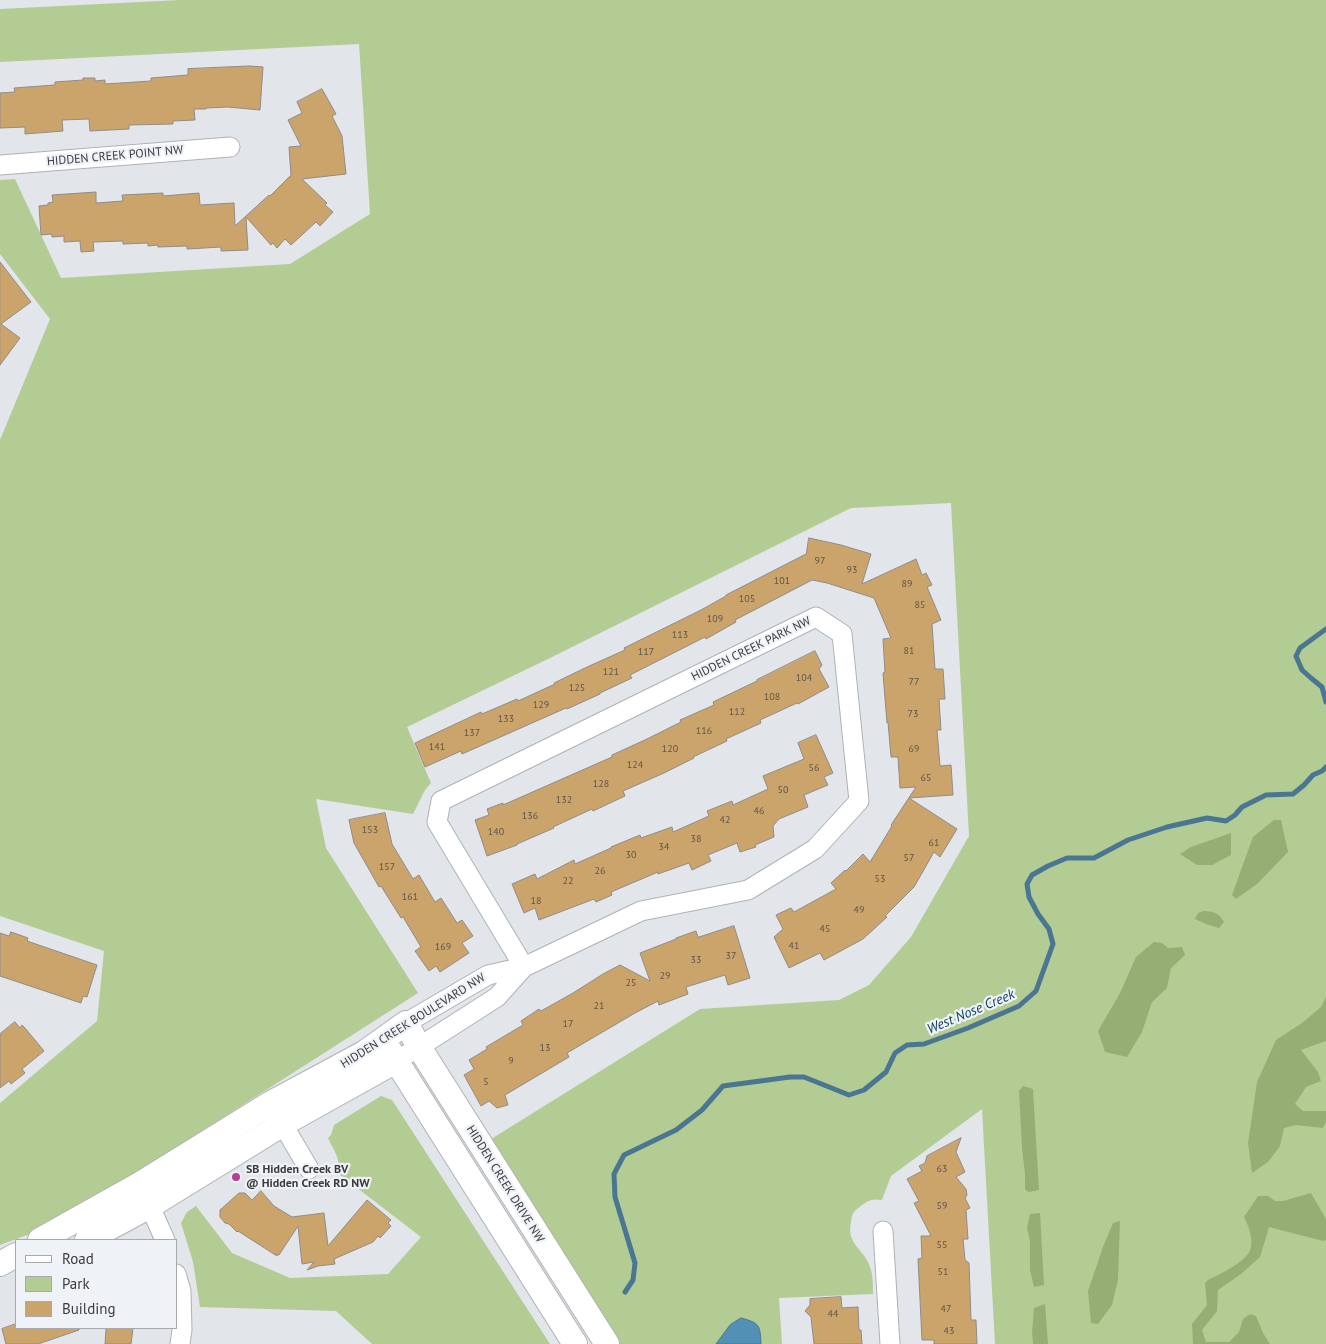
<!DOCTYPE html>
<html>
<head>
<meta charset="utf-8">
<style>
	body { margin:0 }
	#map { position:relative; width:1326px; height:1344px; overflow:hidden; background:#e2e5ea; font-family:"PT Sans",sans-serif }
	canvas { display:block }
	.legend { position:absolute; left:15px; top:1239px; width:162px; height:90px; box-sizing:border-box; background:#eff2f7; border:1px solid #a7a9ad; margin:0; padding:6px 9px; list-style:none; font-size:15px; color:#3a3b3d }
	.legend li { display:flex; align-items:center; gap:10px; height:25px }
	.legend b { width:25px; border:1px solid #a7a9ad }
</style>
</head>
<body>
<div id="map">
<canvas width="1326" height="1344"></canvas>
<ul class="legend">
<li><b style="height:6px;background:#fff"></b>Road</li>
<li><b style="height:14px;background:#b3cc94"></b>Park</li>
<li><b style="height:14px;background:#cba46c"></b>Building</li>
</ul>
</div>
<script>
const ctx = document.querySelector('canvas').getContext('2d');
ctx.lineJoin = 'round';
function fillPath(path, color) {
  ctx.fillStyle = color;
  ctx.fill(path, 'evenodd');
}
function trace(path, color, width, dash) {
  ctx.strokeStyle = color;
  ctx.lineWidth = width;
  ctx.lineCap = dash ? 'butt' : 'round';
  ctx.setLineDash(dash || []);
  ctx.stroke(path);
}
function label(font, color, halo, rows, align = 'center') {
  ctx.font = font + ' "PT Sans",sans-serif';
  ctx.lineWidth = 4.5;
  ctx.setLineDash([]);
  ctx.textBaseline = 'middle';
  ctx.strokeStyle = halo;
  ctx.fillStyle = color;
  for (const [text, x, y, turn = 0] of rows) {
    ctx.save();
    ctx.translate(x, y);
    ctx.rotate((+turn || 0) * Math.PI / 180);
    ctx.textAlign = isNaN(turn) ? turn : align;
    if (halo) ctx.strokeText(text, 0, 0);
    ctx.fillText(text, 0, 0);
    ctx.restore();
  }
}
fillPath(new Path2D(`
	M180,0H1326V1344H995L982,1109L891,1176L882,1200C870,1198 866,1202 857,1209C852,1213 852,1216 851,1222C846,1245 864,1248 870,1267C873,1275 873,1285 873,1294L779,1298L782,1344H618L488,1141L700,1009L839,1000L869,985L911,937L969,836L951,503L851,508L550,658L407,727L431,783L425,790L413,814L316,799L326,848L418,993L144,1168L38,1231L0,1245V1103L97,1021L104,951L0,916V440L50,319L0,254V180L15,179L61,278L290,264L370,214L359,44L0,62V9Z
	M381,1096L392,1100L550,1344H372L336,1311L200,1307L193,1262L181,1223L187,1212L196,1206L232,1253L290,1278L388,1274L421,1237L339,1174C340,1157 335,1153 328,1138L331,1135L334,1125Z`), '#b3cc94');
fillPath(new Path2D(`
	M1274,820H1281L1288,852L1257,884L1236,899L1232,895L1253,837Z
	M1231,833V855L1212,865H1197L1180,854L1191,847Z
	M1204,911C1215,912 1218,912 1224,922L1219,928L1206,924L1195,919L1198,913Z
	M1154,942L1162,943L1168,948L1182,947L1185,955L1171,968L1167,988L1152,1002L1142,1032L1127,1057L1105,1052L1098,1031L1120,993L1136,957Z
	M1326,997V1041L1301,1050L1318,1072L1321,1081L1306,1087L1295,1104L1303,1111H1326V1122L1323,1128L1296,1125L1284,1128L1280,1146L1268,1162L1252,1173L1248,1143L1257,1082L1276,1040L1302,1023L1321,1007Z
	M1023,1086L1033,1089L1039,1190L1028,1192L1025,1189V1174L1022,1148L1019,1091Z
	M1311,1193L1326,1219V1240L1323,1241L1269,1227L1260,1257L1241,1274L1218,1290L1217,1311L1202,1330L1206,1342H1229L1239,1332L1243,1319L1250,1314L1256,1316L1263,1333L1270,1344H1193L1192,1324L1207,1305L1205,1283L1208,1280C1220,1274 1249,1261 1251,1247C1253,1239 1248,1224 1244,1217L1258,1196H1268L1275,1201H1283Z
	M1040,1213L1044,1285L1034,1287L1030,1270V1241L1027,1228L1030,1214Z
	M1120,1221L1118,1280L1112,1305L1098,1324L1091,1323L1088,1291L1103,1247L1113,1223Z
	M1045,1304L1048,1344H1033L1032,1332L1034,1308Z`), '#95ae73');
const water = new Path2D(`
	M741,1318C760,1323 760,1325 761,1344H716L730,1325Z`);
fillPath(water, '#5290b6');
trace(water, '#4b7692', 1);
trace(new Path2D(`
	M1326,629L1300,648L1296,656L1302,670L1311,678L1322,687L1326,702
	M625,1292L633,1280L635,1263L615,1197L614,1174L624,1155L676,1130L702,1110L723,1086L790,1077H804L849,1095L864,1090L886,1072L895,1053L907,1045L924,1044L968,1028L1019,1006L1036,991L1053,944L1049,929L1038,914L1029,897L1027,884L1032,875L1048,866L1067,858H1094L1128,840L1167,827L1207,818L1226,821L1235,815L1242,807L1266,795L1293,794L1304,785L1313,775L1322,771L1326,767`), '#4b7692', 5);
const building = new Path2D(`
	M250,66L263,67L260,110L228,107L206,108V109H194L195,120L173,121V124L129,125V129L90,131L89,119L62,120L63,131L25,134V127L0,128V93L15,92L14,88L55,85V82L83,80V78H95V81L105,80V84L151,81V78L188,75V69Z
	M322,89L336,114L332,116L342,136L346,174L302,179L327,203L325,205L333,212L320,226L316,222L291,245L285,239L277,248L273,243L271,245L246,217L248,250L221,251V247L187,249V246L158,247V245L148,246V243L123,244V241L93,242L94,251L81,252L80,241L64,242V236L52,237V234L41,235L39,206L48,205V203L53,202L52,195L96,192V203L123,201L122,195L163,193V196L199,193L200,205L234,203L235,226L269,195L270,196L291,175L289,147L301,146L288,120L302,113L297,102Z
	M0,262L31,302L1,324L20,338L0,365Z
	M809,538L841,545L871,554L862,584L916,559L922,575L926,573L932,585L927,587L941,620L932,624L935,669H943L945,699H939L941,730H937L940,766L951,765L953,795L909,798L957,829L940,857L934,852L914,887L885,916L887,917L863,939L824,960L820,953L789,968L774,937L783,929L776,915L791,908L794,912L836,889L831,883L845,870L846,871L863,854L870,862L892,826L891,825L916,787L900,788L898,757H891L888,722L887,723L883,673L885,672L883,639L891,638L874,598L827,583L812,580L735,620L736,622L706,639L705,637L630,675L632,678L600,693V694L567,709L566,708L462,754L461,751L425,767L415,743L481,712L482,714L517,699L518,701L555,684L554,683L587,667L625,650L624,648L701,610L726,596V595L806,554Z
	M815,651L822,665L819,669L829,687L798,704L797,703L760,720L761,723L726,739L727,741L693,757L694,758L664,773L623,791L625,796L593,811L592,809L553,827L554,828L517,844V845L487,856L475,820L489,815L487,809L503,803V805L612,757V755L647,739L681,722L680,720L714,705L713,702L757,681V680Z
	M816,735L833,773L824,777L828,785L804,795L808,807L779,819L773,826L774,837L755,845L756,847L740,852L737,843L708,855L711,861L692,870L689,863L658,874V872L611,892L612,895L596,902L594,899L539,920L535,908L524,913L512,884L535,874L537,879L574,860L575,864L611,848V847L640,835L641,838L672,827L673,832L709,816L707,811L732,801L733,805L768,789L763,776L804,759L798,743Z
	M385,813L392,844L413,879L419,875L435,902L441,898L457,923L462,920L473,936L462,943L469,953L440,972L436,966L429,971L415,951L421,947L403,917L401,918L381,886L379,887L354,843L349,820Z
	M734,926L750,978L728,985L725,975L686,987L688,994L659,1005L658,1001L635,1013L567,1053L569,1057L505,1095L508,1105L497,1108L489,1101L481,1106L464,1075L474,1069L469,1060L487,1049L486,1047L523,1025L521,1021L539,1009L541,1011L573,993L603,974L620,965L650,981L640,953L676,939V938L696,931L698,937Z
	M11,932L28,938L27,941L97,965L87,997L83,996L81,1003L0,976V933L9,936Z
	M15,1022L20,1028L22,1025L25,1028L44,1051L22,1069L25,1073L11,1084L9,1081L0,1088V1034Z
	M961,1138L956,1152L965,1172L956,1177L966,1189L967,1195L965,1198L970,1208L966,1210L968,1239H963L965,1260L969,1263L971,1320H976L977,1344H934V1340H922L918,1259L922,1258L921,1236H931L914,1203L919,1201L907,1179L922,1171L919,1166L925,1163L927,1156Z
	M261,1191L274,1206L292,1217L324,1213L328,1246L367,1200L391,1220L388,1223L391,1226L380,1238L378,1236L373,1242L334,1259L335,1264L318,1266L307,1270L314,1262L302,1264L298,1226L279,1255L277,1254V1256L238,1231L237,1232L229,1224L225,1223L220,1217V1210L239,1193H245L252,1200Z
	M841,1297L842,1308L858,1307L859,1330H861L862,1344H814L811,1317L805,1311L810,1305V1299Z
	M16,1324V1328H79V1330L38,1344H6L2,1329Z
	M107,1328H133L131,1344H105L106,1329H107Z`);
fillPath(building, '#cba46c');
trace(building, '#8f8b87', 1);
const minor = new Path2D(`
	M0,165L230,147
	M406,1023L488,975L524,967L641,911L748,890L815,849L859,801L842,634L816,617L441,801L437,822L524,967
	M396,1061L419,1047L497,997L524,967
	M276,1113L309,1169
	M145,1195L165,1240
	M883,1231L890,1344
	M176,1274L181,1291L182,1330L180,1344`);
const tertiary = new Path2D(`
	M383,1040L575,1344
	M40,1240L140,1184L271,1103L364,1053L406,1023L419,1047L607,1344
	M87,1240L150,1206L283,1124L396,1061
	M0,1264L16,1255`);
trace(minor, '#aeb2b6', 21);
trace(tertiary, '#aeb2b6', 26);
trace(minor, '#fff', 19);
trace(tertiary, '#fff', 24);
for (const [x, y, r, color] of [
	[236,1177,5,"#b54098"]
]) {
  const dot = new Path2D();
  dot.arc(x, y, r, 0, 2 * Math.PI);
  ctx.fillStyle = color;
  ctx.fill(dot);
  trace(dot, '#eff2f7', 2);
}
label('10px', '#5e5549', null, [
	["97",820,561],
	["93",852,570],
	["101",782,581],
	["89",907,584],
	["105",747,599],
	["85",920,605],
	["109",715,619],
	["113",680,635],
	["81",909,651],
	["117",646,652],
	["121",611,672],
	["104",804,678],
	["77",914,682],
	["125",577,688],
	["108",772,697],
	["129",541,705],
	["112",737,712],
	["73",913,714],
	["133",506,719],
	["116",704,731],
	["137",472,733],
	["141",437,747],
	["120",670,749],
	["69",914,749],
	["124",635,765],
	["56",814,768],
	["65",926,778],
	["128",601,784],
	["50",783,790],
	["132",564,800],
	["46",759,811],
	["136",530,816],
	["42",725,820],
	["153",370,830],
	["140",496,832],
	["38",696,839],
	["61",934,843],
	["34",664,847],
	["30",631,855],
	["57",909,858],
	["157",387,867],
	["26",600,871],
	["53",880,879],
	["22",568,881],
	["161",410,897],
	["18",536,901],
	["49",859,910],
	["45",825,929],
	["41",794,946],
	["169",443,947],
	["37",731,956],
	["33",696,960],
	["29",665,976],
	["25",631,983],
	["21",599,1006],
	["17",568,1024],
	["13",545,1048],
	["9",511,1061],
	["5",486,1082],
	["63",942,1169],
	["59",942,1206],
	["55",942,1245],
	["51",943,1272],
	["47",946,1309],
	["44",833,1314],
	["43",949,1331]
]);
label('12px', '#3a3b3d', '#eff2f7', [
	["HIDDEN CREEK POINT NW",115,156,-5],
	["HIDDEN CREEK PARK NW",751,649,-26],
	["HIDDEN CREEK BOULEVARD NW",413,1021,-32],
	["HIDDEN CREEK DRIVE NW",505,1184,58]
]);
label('bold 12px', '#3a3b3d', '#eff2f7', [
	["SB Hidden Creek BV",246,1170],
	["@ Hidden Creek RD NW",246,1184]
], 'left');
label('italic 14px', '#0b3f5a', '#eff2f7', [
	["West Nose Creek",971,1012,-23]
]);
</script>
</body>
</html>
